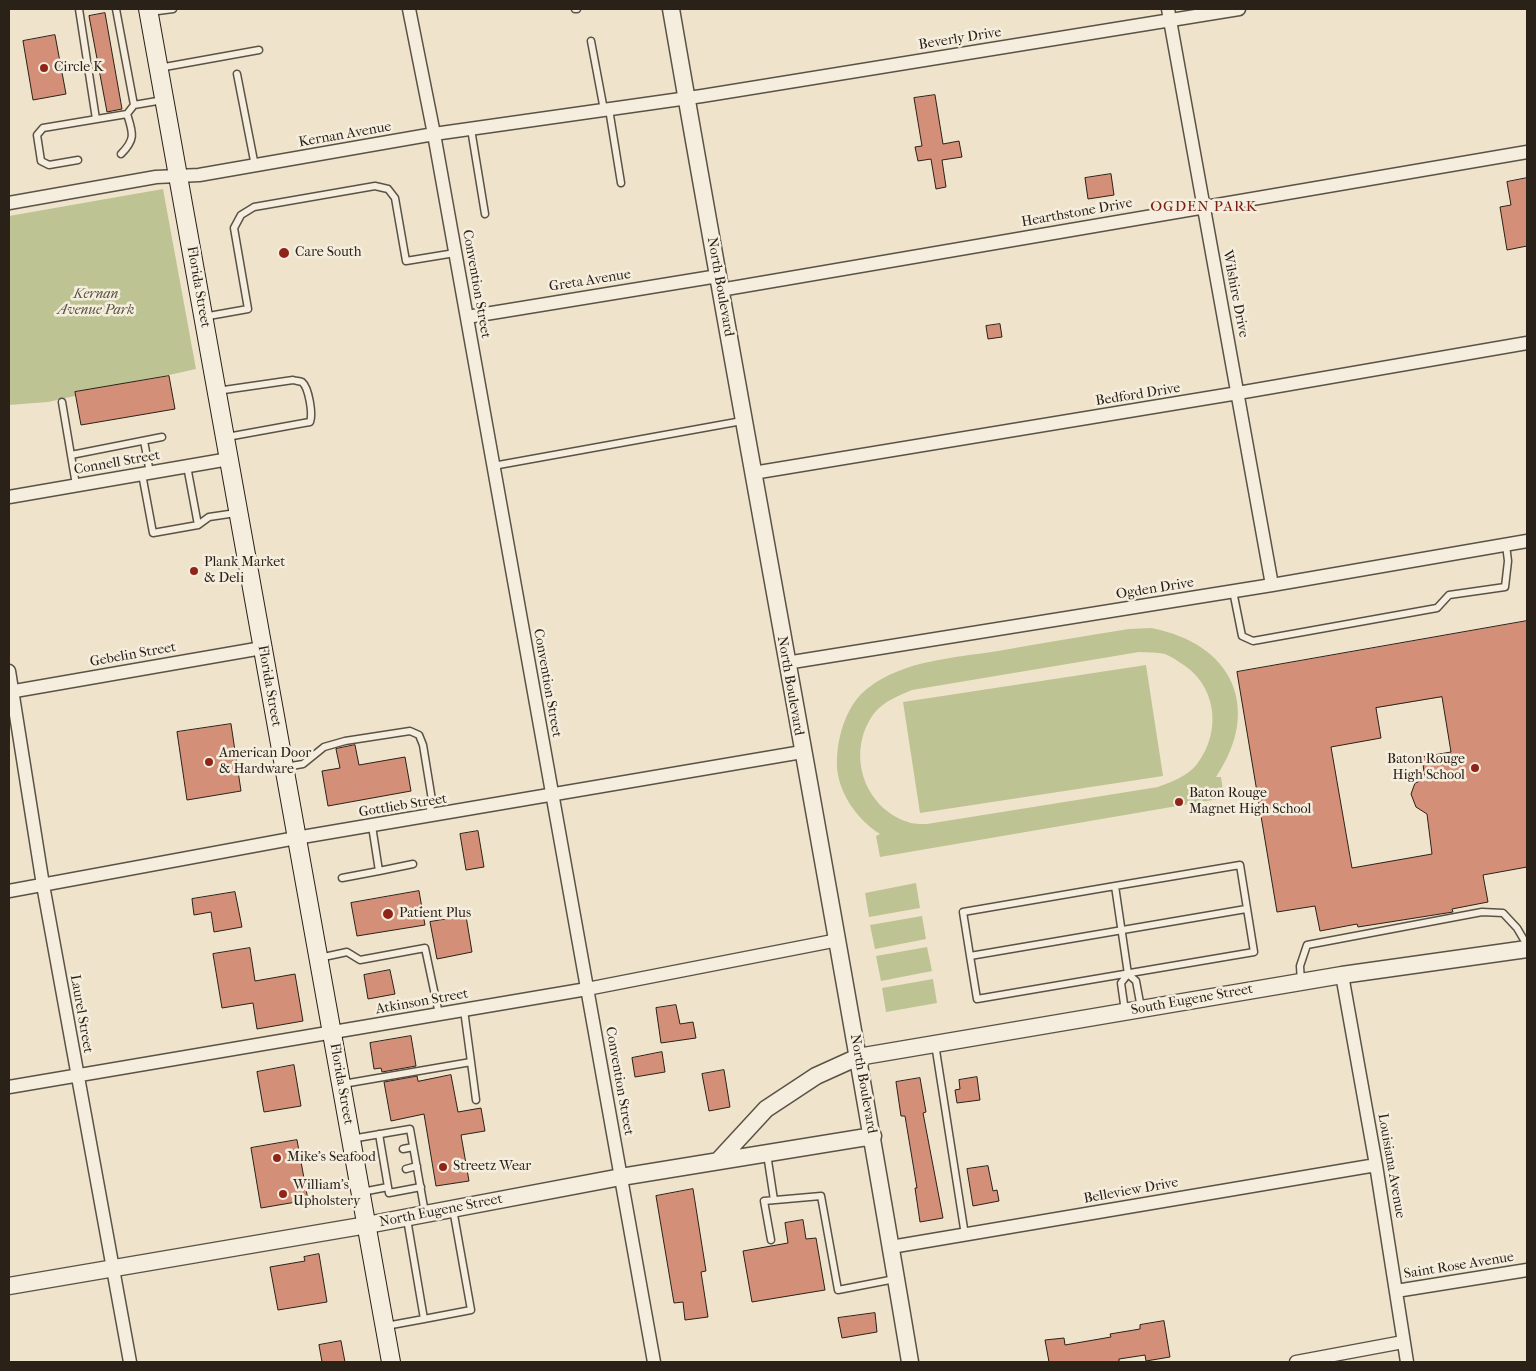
<!DOCTYPE html>
<html>
<head>
<meta charset="utf-8">
<style>
	body { margin:0 }
	#map { position:relative; width:1536px; height:1371px; overflow:hidden; background:#efe4cb; font-family:"IM FELL French Canon",serif }
	canvas { display:block }
	.frame { position:absolute; inset:0; border:10px solid #2a2119; pointer-events:none }
</style>
</head>
<body>
<div id="map">
<canvas width="1536" height="1371"></canvas>
<div class="frame"></div>
</div>
<script>
const ctx = document.querySelector('canvas').getContext('2d');
ctx.lineJoin = 'round';
function fillPath(path, color) {
  ctx.fillStyle = color;
  ctx.fill(path, 'evenodd');
}
function trace(path, color, width, dash) {
  ctx.strokeStyle = color;
  ctx.lineWidth = width;
  ctx.lineCap = dash ? 'butt' : 'round';
  ctx.setLineDash(dash || []);
  ctx.stroke(path);
}
function label(font, color, halo, rows, align = 'center') {
  ctx.font = font + ' "IM FELL French Canon",serif';
  ctx.lineWidth = 5;
  ctx.setLineDash([]);
  ctx.textBaseline = 'middle';
  ctx.strokeStyle = halo;
  ctx.fillStyle = color;
  for (const [text, x, y, turn = 0] of rows) {
    ctx.save();
    ctx.translate(x, y);
    ctx.rotate((+turn || 0) * Math.PI / 180);
    ctx.textAlign = isNaN(turn) ? turn : align;
    if (halo) ctx.strokeText(text, 0, 0);
    ctx.fillText(text, 0, 0);
    ctx.restore();
  }
}
fillPath(new Path2D(`
	M163,189L196,369L48,402L9,405V216Z
	M1151,628C1232,643 1263,708 1216,777H1221L1224,798L880,857L876,836L880,834C856,819 835,789 837,759C838,734 847,704 868,688C904,660 954,658 998,651C1041,643 1085,636 1129,629ZM1139,652C1147,653 1157,652 1165,654C1170,656 1175,659 1179,662C1216,683 1223,730 1197,764C1188,776 1171,782 1158,787L927,824C921,824 913,824 908,822C862,807 845,749 876,711C885,701 900,695 912,690Z
	M1146,665L1163,776L920,813L903,702Z
	M916,883L920,908L869,917L865,893Z
	M922,916L926,939L875,949L870,925Z
	M927,947L932,971L881,981L876,956Z
	M933,979L937,1003L886,1012L882,988Z`), '#bec394');
const building = new Path2D(`
	M105,13L122,109L107,112L89,16Z
	M55,35L66,94L33,100L23,41Z
	M935,95L943,144L959,141L962,157L942,160L946,187L936,189L931,159L918,161L915,147L922,146L914,98Z
	M1111,174L1114,195L1088,199L1085,178Z
	M1527,178V246L1507,250L1500,207L1511,205L1507,182Z
	M1000,324L1002,337L988,339L986,326Z
	M169,376L175,409L81,425L75,392Z
	M1527,621V867L1483,875L1488,902L1452,909L1453,912L1358,927L1357,924L1320,931L1315,906L1277,912L1237,672ZM1442,697L1451,752L1422,757L1425,779L1415,783L1411,794L1416,807L1427,814L1432,854L1352,868L1331,747L1381,738L1376,708Z
	M231,724L241,791L187,800L177,732Z
	M355,745L359,765L405,757L411,791L328,806L322,771L340,768L336,749Z
	M478,831L484,867L466,870L460,834Z
	M419,891L425,925L357,936L351,903Z
	M235,892L242,927L214,932L211,912L194,915L192,899Z
	M466,916L472,952L437,959L430,922Z
	M250,948L255,981L295,974L303,1021L257,1029L253,1003L222,1008L213,954Z
	M390,970L395,994L368,999L364,975Z
	M676,1005L680,1024L693,1022L696,1038L661,1043L656,1008Z
	M411,1036L416,1066L382,1072L381,1068L374,1069L370,1043Z
	M662,1052L665,1072L635,1077L632,1058Z
	M294,1065L301,1106L264,1112L257,1072Z
	M724,1070L730,1107L709,1111L702,1074Z
	M451,1075L458,1112L481,1108L485,1131L461,1135L469,1181L436,1186L424,1114L391,1121L384,1082L417,1076L418,1081Z
	M977,1077L980,1100L957,1103L955,1090L960,1089L959,1080Z
	M920,1078L926,1112L923,1113L943,1218L920,1222L915,1188H917L905,1116H901L896,1082Z
	M297,1140L308,1200L261,1208L251,1148Z
	M988,1166L993,1191L997,1190L999,1201L973,1206L967,1169Z
	M693,1189L706,1271L701,1272L708,1317L685,1320L683,1302L674,1303L656,1196Z
	M803,1220L806,1239L816,1238L825,1290L752,1302L743,1251L788,1243L785,1223Z
	M319,1254L327,1302L278,1310L270,1267L305,1261L304,1257Z
	M875,1313L877,1332L842,1338L838,1318Z
	M1164,1321L1170,1357L1146,1361L1145,1355L1119,1359V1362H1049L1045,1340L1064,1338L1065,1345L1111,1337L1110,1334L1140,1329V1325Z
	M341,1341L345,1362H322L319,1345Z`);
fillPath(building, '#d38f77');
trace(building, '#2a2119', 1);
const service = new Path2D(`
	M79,9L96,119
	M116,9L134,105
	M575,9H577
	M150,12L173,9
	M591,41L604,110
	M159,68L259,50
	M237,74L255,166
	M609,109L621,183
	M471,129L485,214
	M121,154C136,139 133,133 127,114
	M78,160L49,165L41,161L37,135L43,128L127,114L134,105L163,100
	M203,317L248,309L234,228L241,215L254,207L375,186L388,189L395,198L406,261L455,253
	M217,391L293,380C296,381 299,381 302,382C309,388 313,414 310,422L304,423L227,437
	M62,402L76,485
	M144,441L150,473
	M71,455L162,437
	M493,466L742,421
	M142,474L153,533L198,525L187,466
	M198,525L209,517L236,513
	M1233,591L1242,636L1253,641L1437,608L1449,595L1505,587L1508,561L1506,545
	M285,767L303,764L324,747L345,741L410,731L419,735L423,745L432,800L429,815
	M379,871L413,864
	M342,878L379,871L372,826
	M970,956L963,912L1115,886
	M319,958L347,952L360,960L425,948L439,1014
	M1128,974L1115,886L1240,865L1254,952L977,999L970,956L1246,909
	M1301,982L1300,966L1307,945L1482,912L1503,913L1517,928L1527,945
	M464,1010L471,1062
	M1125,1011L1121,983L1128,974L1136,981L1141,1008
	M935,1044L965,1235
	M343,1084L471,1062L476,1100
	M379,1134L389,1193L421,1187
	M351,1139L410,1129L425,1213
	M403,1149L413,1147
	M767,1154L774,1200
	M406,1169L417,1166
	M362,1192L388,1187
	M407,1219L424,1319L471,1310L453,1209
	M771,1240L764,1201L821,1196L838,1290L895,1279
	M386,1326L424,1319`);
const minor = new Path2D(`
	M409,9L434,134L654,1362
	M1168,9L1272,585
	M9,203L156,177L199,175L434,134L702,96L1239,9
	M720,290L1527,152
	M467,317L718,276
	M753,473L1238,393L1527,343
	M9,497L229,459
	M786,663L1272,585L1527,541
	M9,671L43,885L130,1362
	M9,692L262,648
	M9,891L296,838L802,752
	M1342,975L1376,1165L1407,1362
	M9,1087L587,989L838,940
	M891,1247L1376,1165
	M1396,1291L1527,1270
	M1296,1362L1403,1342`);
const tertiary = new Path2D(`
	M671,9C749,460 835,910 910,1362
	M718,1161L766,1109L816,1076L858,1057L1342,975L1527,949
	M9,1286L367,1225L621,1177L873,1136`);
const secondary = new Path2D(`
	M148,9L391,1362`);
trace(service, '#5b5246', 9);
trace(minor, '#5b5246', 15);
trace(tertiary, '#5b5246', 19);
trace(secondary, '#2a2119', 20);
trace(service, '#f5eddd', 6);
trace(minor, '#f5eddd', 12);
trace(tertiary, '#f5eddd', 16);
trace(secondary, '#f5eddd', 18);
for (const [x, y, r, color] of [
	[44,68,5,"#8f2418"],
	[284,253,6,"#8f2418"],
	[194,571,5,"#8f2418"],
	[209,762,5,"#8f2418"],
	[1475,768,5,"#8f2418"],
	[1179,802,5,"#8f2418"],
	[388,914,6,"#8f2418"],
	[277,1158,5,"#8f2418"],
	[443,1167,5,"#8f2418"],
	[283,1194,5,"#8f2418"]
]) {
  const dot = new Path2D();
  dot.arc(x, y, r, 0, 2 * Math.PI);
  ctx.fillStyle = color;
  ctx.fill(dot);
  trace(dot, '#f5eddd', 2);
}
label('14px', '#2a2119', '#f5eddd', [
	["Beverly Drive",960,39,-9],
	["Kernan Avenue",345,135,-10],
	["Hearthstone Drive",1077,213,-10],
	["Greta Avenue",590,281,-9],
	["Convention Street",476,284,80],
	["Florida Street",198,287,80],
	["North Boulevard",720,287,80],
	["Wilshire Drive",1235,294,79],
	["Bedford Drive",1138,395,-9],
	["Connell Street",117,463,-10],
	["Ogden Drive",1155,589,-9],
	["Gebelin Street",133,655,-10],
	["Convention Street",547,683,80],
	["Florida Street",269,686,80],
	["North Boulevard",790,686,80],
	["Gottlieb Street",403,806,-9],
	["South Eugene Street",1192,1000,-10],
	["Atkinson Street",422,1002,-10],
	["Laurel Street",81,1014,80],
	["Convention Street",619,1081,80],
	["Florida Street",341,1084,80],
	["North Boulevard",863,1084,80],
	["Louisiana Avenue",1391,1166,80],
	["Belleview Drive",1131,1191,-10],
	["North Eugene Street",441,1211,-11],
	["Saint Rose Avenue",1459,1266,-9]
]);
label('14px', '#2a2119', '#f5eddd', [
	["Circle K",54,68],
	["Care South",295,253],
	["Plank Market",204,563],
	["& Deli",204,579],
	["American Door",219,754],
	["& Hardware",219,770],
	["Baton Rouge",1465,760,"right"],
	["High School",1465,776,"right"],
	["Baton Rouge",1189,794],
	["Magnet High School",1189,810],
	["Patient Plus",399,914],
	["Mike's Seafood",287,1158],
	["Streetz Wear",453,1167],
	["William's",293,1186],
	["Upholstery",293,1202]
], 'left');
label('italic 14px', '#56523e', '#f5eddd', [
	["Kernan",96,295],
	["Avenue Park",96,311]
]);
ctx.letterSpacing = '1px';
label('15px', '#7a1f14', '#f5eddd', [
	["OGDEN PARK",1204,207]
]);
ctx.letterSpacing = '0px';
</script>
</body>
</html>
